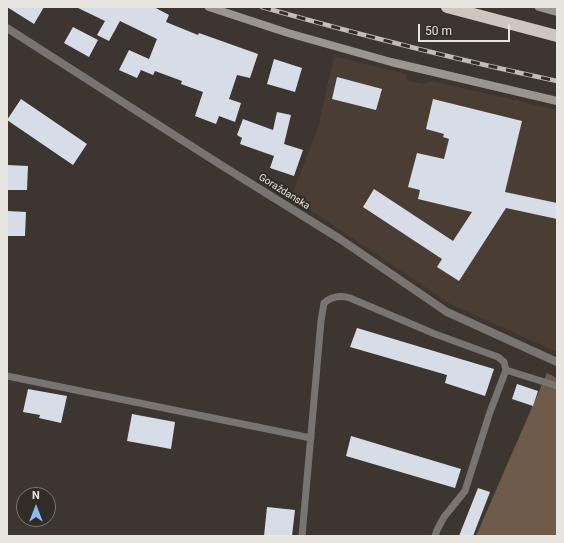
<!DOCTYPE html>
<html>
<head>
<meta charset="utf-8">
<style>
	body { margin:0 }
	#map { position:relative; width:564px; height:543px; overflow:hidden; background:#3d3630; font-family:Roboto,sans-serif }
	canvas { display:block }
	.frame { position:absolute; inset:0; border:8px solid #e8e4e0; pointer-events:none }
	.north { position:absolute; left:16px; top:487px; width:40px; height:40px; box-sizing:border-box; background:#322c26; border:1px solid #7b7670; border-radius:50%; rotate:0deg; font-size:11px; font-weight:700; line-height:16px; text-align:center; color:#e8e4e0 }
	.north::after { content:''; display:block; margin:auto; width:14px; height:18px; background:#8fb8fd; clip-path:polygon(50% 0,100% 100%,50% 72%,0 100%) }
	.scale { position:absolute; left:418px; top:24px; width:92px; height:18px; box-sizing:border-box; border:2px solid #e8e4e0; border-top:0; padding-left:5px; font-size:12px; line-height:14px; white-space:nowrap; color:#e8e4e0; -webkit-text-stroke:3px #322c26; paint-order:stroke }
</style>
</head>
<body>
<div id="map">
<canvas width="564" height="543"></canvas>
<div class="frame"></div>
<div class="north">N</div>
<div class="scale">50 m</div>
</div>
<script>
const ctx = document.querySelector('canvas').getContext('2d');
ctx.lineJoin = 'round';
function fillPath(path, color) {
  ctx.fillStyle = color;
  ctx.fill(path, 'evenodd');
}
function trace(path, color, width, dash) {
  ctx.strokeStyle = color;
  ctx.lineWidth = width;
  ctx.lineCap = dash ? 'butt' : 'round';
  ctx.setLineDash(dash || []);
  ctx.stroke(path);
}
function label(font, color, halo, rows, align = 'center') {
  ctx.font = font + ' Roboto,sans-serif';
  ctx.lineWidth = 4;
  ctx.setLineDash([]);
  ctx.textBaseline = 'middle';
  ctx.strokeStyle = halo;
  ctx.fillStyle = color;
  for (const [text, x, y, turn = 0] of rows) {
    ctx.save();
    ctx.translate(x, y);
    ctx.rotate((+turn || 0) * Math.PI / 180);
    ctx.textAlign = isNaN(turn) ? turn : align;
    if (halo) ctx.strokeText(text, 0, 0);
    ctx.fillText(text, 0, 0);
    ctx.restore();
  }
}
fillPath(new Path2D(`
	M334,56L405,74L408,81L424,84L432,81L557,110V352L450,304L291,197L318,128Z`), '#4a3e34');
fillPath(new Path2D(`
	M547,373L557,378V536H476Z`), '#6e5b4a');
fillPath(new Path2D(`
	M7,7H44L34,24Z
	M76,7H154L169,15L166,22L198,35L199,33L258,54L250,78L237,75L229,99L241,103L235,122L219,116L216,124L195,116L203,92L181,84L182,81L155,71L153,75L141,70L137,78L119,70L129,50L149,59L157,39L120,21L109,41L97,35L105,21Z
	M73,27L98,40L89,57L64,43Z
	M274,59L302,68L295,92L267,84Z
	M337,77L382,89L376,110L332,99Z
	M21,99L87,144L73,165L7,120Z
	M433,99L522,121L505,192L557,203V219L506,208L459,281L437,267L442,259L363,207L374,189L453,241L472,212L418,199L420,190L408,187L417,153L444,159L449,139L443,137L444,134L426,129Z
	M277,112L291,115L284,144L303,150L294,176L270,168L274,156L240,144L242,138L237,135L243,119L273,130Z
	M7,165L28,166L27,190H7Z
	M7,211L26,212L25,236H7Z
	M357,328L494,369L485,396L445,383L447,375L350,347Z
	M517,384L538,391L533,406L512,399Z
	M28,389L67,396L61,423L39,418L40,415L23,412Z
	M132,414L175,422L171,449L127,441Z
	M351,436L461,469L455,488L346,456Z
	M478,488L490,492L473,536H459Z
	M267,507L295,510L292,536H264Z`), '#d7dde7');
trace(new Path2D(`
	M7,376L311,438
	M302,536L321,321L324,303C332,296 340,295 350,298L435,334L498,357L504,362L506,370
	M435,536L437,530L444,517L465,491L490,412L506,370L557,386`), '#777471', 7);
trace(new Path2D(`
	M7,28L221,165L340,239L447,312L557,362`), '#777471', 8);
trace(new Path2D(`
	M209,7L288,33L391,62L557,101
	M539,7L557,12`), '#9b9590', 8);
trace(new Path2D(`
	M447,7L557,36`), '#cfc6bf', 12);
const rail = new Path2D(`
	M262,7C360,35 458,60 557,81`);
trace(rail, '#c2bdb9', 4.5);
trace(rail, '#322c26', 3, [9]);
label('10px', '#e8e4e0', '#322c26', [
	["Goraždanska",284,192,32]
]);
</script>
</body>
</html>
